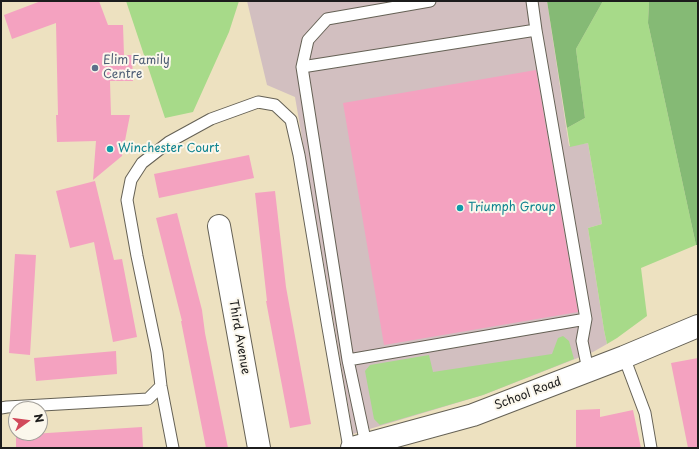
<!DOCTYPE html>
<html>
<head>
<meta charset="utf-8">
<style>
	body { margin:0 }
	#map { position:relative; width:699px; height:449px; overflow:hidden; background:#ede1c0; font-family:"Playpen Sans",sans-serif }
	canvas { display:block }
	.frame { position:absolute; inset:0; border:2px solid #1c1c1c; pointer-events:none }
	.north { position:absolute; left:8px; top:401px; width:40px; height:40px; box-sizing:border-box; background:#fbf7ec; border:1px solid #a29f99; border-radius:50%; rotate:76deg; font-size:11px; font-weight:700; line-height:16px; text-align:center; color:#1c1c1c }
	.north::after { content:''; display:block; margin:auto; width:14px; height:18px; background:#d1495b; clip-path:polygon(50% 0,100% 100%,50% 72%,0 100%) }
</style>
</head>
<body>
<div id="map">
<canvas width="699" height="449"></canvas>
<div class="frame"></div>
<div class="north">N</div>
</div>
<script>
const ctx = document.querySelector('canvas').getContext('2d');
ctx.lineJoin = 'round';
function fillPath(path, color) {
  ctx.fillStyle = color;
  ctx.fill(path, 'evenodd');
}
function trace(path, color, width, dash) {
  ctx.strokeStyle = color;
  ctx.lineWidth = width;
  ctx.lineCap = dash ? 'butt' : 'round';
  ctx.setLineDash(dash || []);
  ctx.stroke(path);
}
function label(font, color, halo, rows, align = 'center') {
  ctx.font = font + ' "Playpen Sans",sans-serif';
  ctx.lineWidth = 4;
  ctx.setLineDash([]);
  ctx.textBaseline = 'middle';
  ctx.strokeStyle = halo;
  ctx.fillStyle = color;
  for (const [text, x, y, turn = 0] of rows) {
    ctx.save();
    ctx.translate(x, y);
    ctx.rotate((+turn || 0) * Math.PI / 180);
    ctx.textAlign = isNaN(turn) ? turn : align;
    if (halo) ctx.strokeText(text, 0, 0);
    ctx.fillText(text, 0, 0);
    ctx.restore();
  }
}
fillPath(new Path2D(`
	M247,1H547L569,146L588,143L602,224L588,228L604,330L607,344L593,352L483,395L353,434L295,97L267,85Z`), '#d2bfc0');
fillPath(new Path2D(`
	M126,1H239L229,32L193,112L165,118Z
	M603,1H649L648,23L696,245L641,268L647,316L617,338L607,344L604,330L588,228L602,224L588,143L570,147L567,128L585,118L576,49Z
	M563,336L569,341L574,359L483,395L380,425L374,419L365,371L370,365L429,355L433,372L552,354L558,338Z`), '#a7da89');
fillPath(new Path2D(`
	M547,1H603L576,49L585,118L567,128Z
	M649,1H698V245H696L648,23Z`), '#85ba75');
fillPath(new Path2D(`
	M41,1H99L108,25H123L124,55H132L133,81H110L111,115H130L122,156L93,180L96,141L57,142L56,115H58L56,23L12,39L4,15Z
	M536,70L578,312L384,345L343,103Z
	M249,155L254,178L159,198L154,174Z
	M95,181L114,260L122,259L137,337L113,342L94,242L70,248L56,191Z
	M275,191L286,287L311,424L290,428L266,301H267L255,193Z
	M177,213L202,310L205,333L228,448H206L181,321H182L156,218Z
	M15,254L36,255L30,355L9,353Z
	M116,351L117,374L36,381L34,358Z
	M698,358V448H688L671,363Z
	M600,409V417L633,410L641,448H576V410Z
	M142,427L143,448H16V435Z`), '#f4a2c0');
const lane = new Path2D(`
	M536,30L586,319L582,341L588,370
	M302,67L536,30L532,1
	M624,357L645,413L651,448
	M348,360L586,319
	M1,408L7,407L148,399L161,386
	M366,444L348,360L302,67L308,40L327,19L430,1
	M173,448L161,386L157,352L137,256L127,200L131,180L142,163L169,142L211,119L258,102L275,105L291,120L299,155L327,322L349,448`);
const street = new Path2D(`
	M219,226L259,448
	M352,448L473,415L624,357L698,326`);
trace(lane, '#656155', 13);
trace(street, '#656155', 24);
trace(lane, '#fff', 11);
trace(street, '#fff', 22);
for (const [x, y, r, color] of [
	[95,68,4,"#5c6f8a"],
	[110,149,4,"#0f9aa8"],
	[460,208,4,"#0f9aa8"]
]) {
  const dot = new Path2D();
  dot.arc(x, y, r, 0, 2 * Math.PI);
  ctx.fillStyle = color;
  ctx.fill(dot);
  trace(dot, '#fbf7ec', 1.5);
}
label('12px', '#4e5e75', '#fbf7ec', [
	["Elim Family",103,61],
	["Centre",103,75]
], 'left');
label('12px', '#0d838f', '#fbf7ec', [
	["Winchester Court",118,149],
	["Triumph Group",468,208]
], 'left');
label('12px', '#1c1c1c', '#fbf7ec', [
	["Third Avenue",239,337,80],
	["School Road",528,394,-21]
]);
</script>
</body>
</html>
